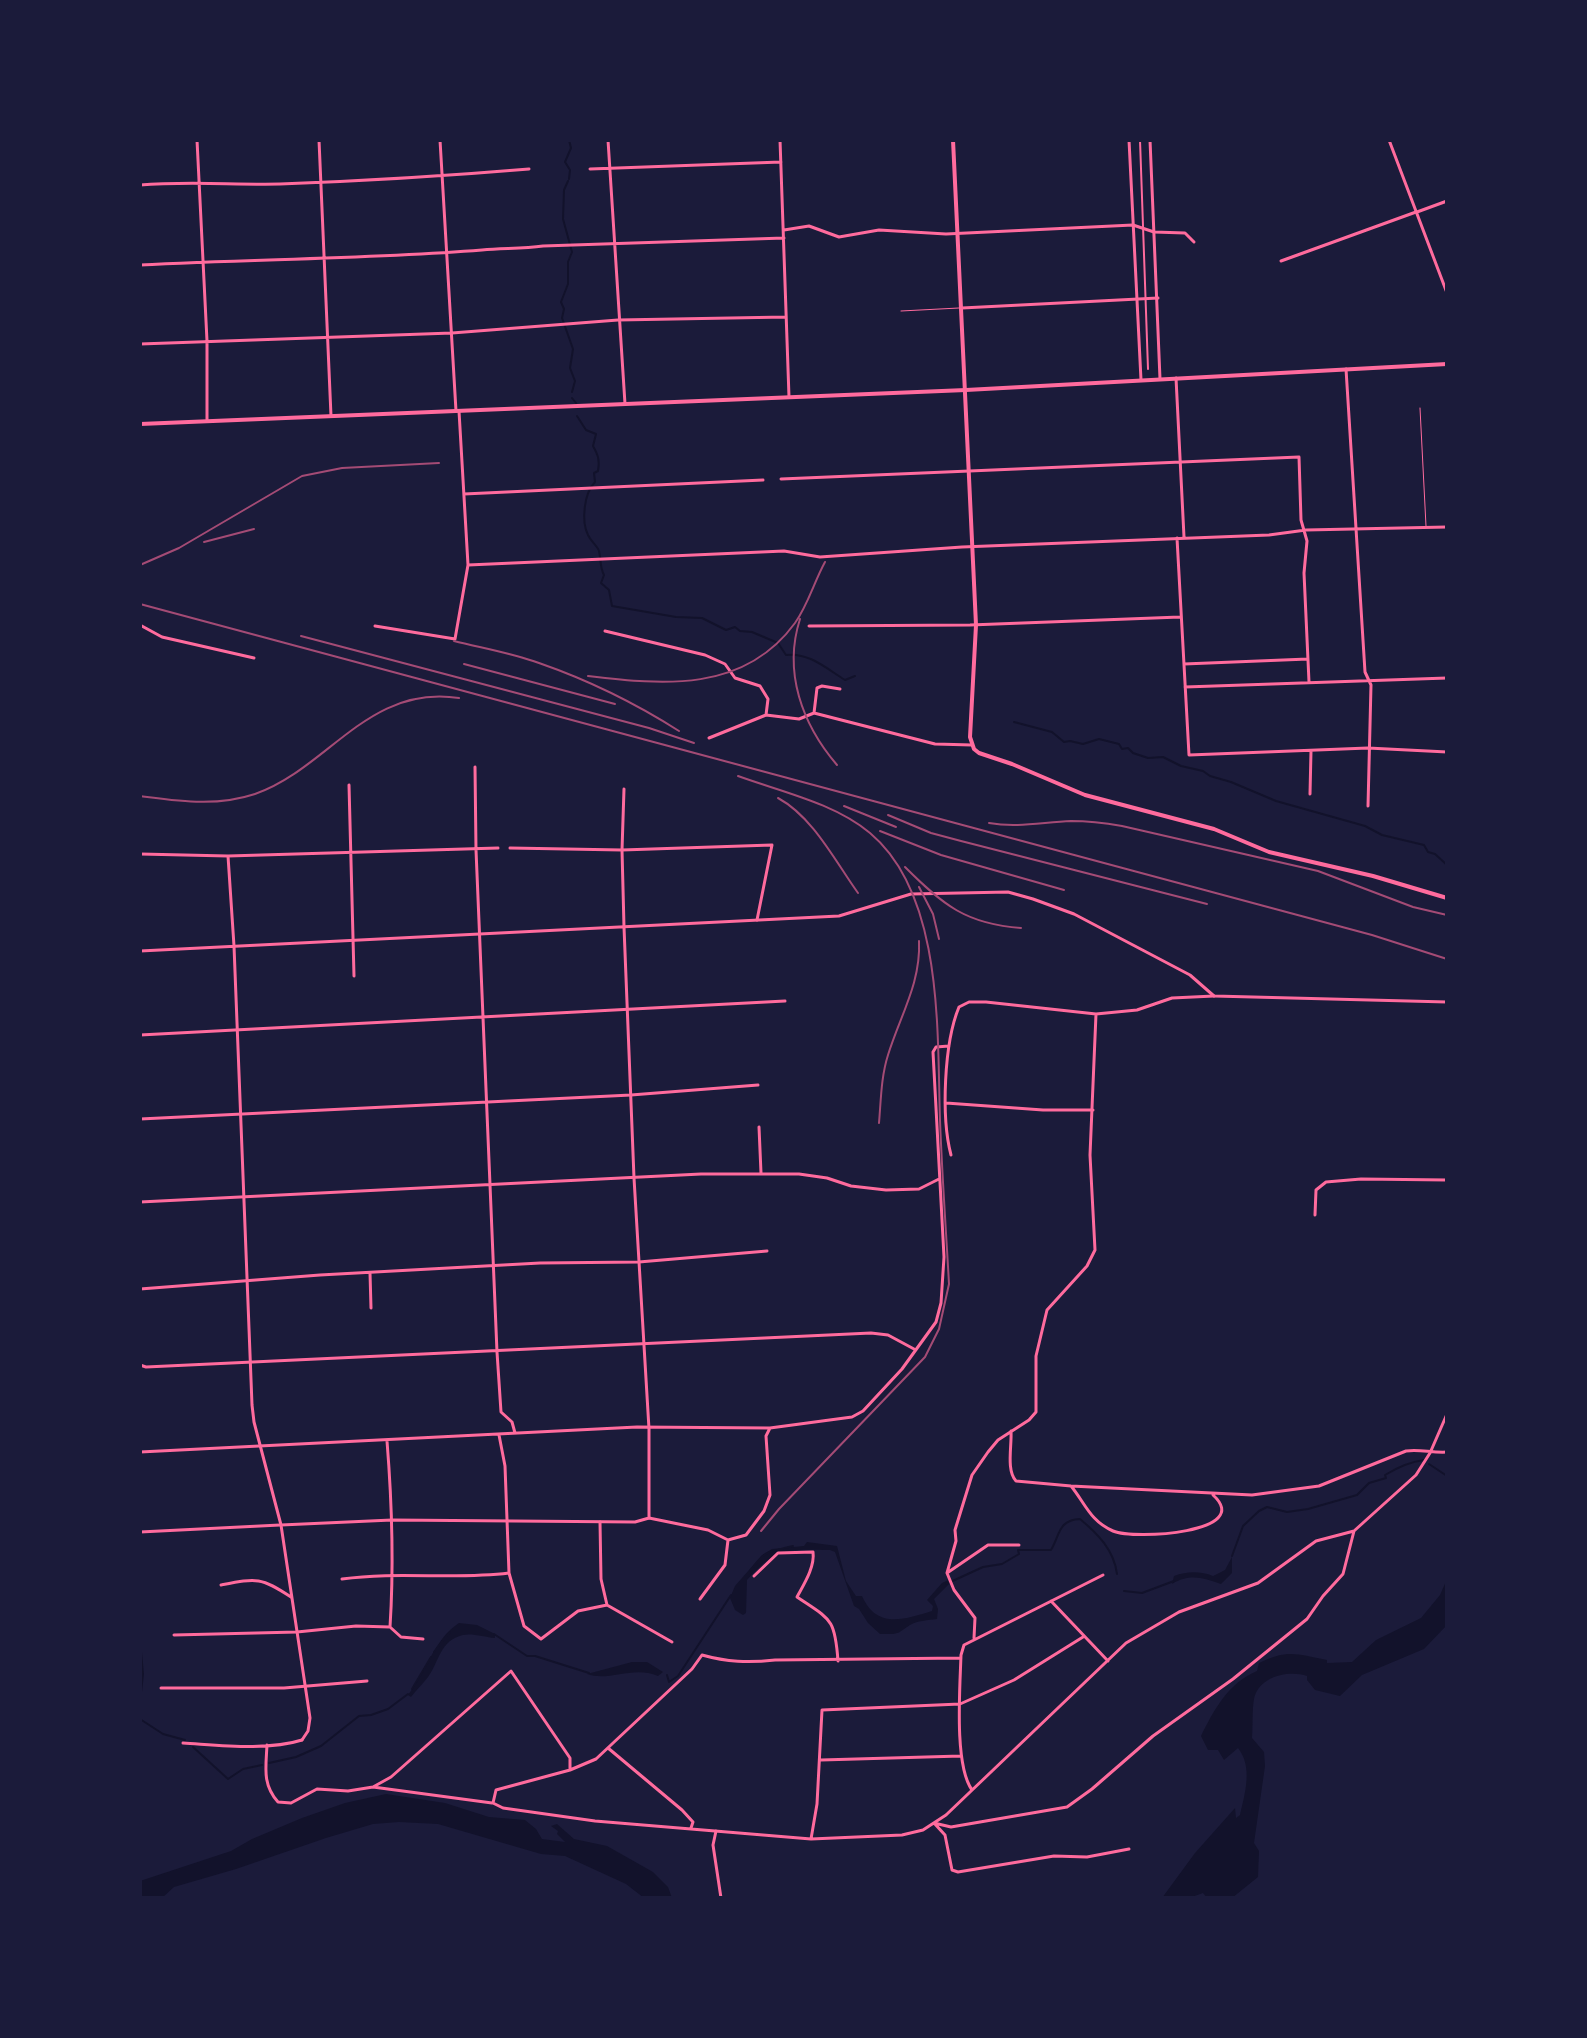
<!DOCTYPE html>
<html>
<head>
<meta charset="utf-8">
<style>
	body { margin:0 }
	#map { position:relative; width:1587px; height:2038px; overflow:hidden; background:#1b1b3a; font-family:"Alegreya Sans",sans-serif }
	canvas { display:block }
	.frame { position:absolute; inset:0; border:142px solid #1b1b3a; pointer-events:none }
</style>
</head>
<body>
<div id="map">
<canvas width="1587" height="2038"></canvas>
<div class="frame"></div>
</div>
<script>
const ctx = document.querySelector('canvas').getContext('2d');
ctx.lineJoin = 'round';
function fillPath(path, color) {
  ctx.fillStyle = color;
  ctx.fill(path, 'evenodd');
}
function trace(path, color, width, dash) {
  ctx.strokeStyle = color;
  ctx.lineWidth = width;
  ctx.lineCap = dash ? 'butt' : 'round';
  ctx.setLineDash(dash || []);
  ctx.stroke(path);
}
fillPath(new Path2D(`
	M807,1542L837,1546L846,1581L856,1596H862C877,1630 905,1619 932,1611L933,1606L927,1600L942,1583L948,1580L949,1584L934,1599L938,1609L937,1619C929,1620 916,1621 910,1625C895,1635 900,1634 880,1634L868,1623L859,1609L854,1606L835,1552L830,1550C786,1550 778,1546 747,1580L746,1613L743,1615L735,1610L730,1598L735,1586L762,1555L772,1549L804,1546Z
	M1232,1557V1573L1221,1584C1204,1578 1190,1573 1172,1584L1174,1576C1187,1571 1201,1571 1213,1576L1225,1570Z
	M1447,1579V1625L1424,1649L1362,1675L1340,1696L1315,1690L1307,1680V1676C1289,1670 1259,1676 1254,1699C1252,1710 1253,1727 1252,1738L1264,1752L1265,1766L1254,1843L1259,1851L1258,1877L1232,1898H1207L1203,1893L1189,1898H1162L1195,1853L1235,1808L1236,1818L1240,1815C1245,1793 1253,1767 1238,1748L1224,1760L1218,1750H1208L1201,1736C1214,1710 1228,1683 1257,1671L1259,1663C1288,1649 1296,1654 1327,1660V1663L1352,1662L1376,1640L1421,1618L1440,1595Z
	M459,1623L477,1625L495,1634V1638C485,1637 472,1633 463,1635C440,1640 439,1662 428,1677C423,1684 416,1690 411,1697L408,1695C426,1672 434,1639 459,1623Z
	M632,1662H647L663,1672L658,1676C633,1665 609,1682 587,1674Z
	M386,1794L445,1803L489,1817L525,1820L536,1829L542,1839L565,1842L557,1834L558,1831L551,1826L557,1824L574,1839L607,1846L653,1872L668,1887L672,1898H644L626,1884L565,1856L541,1854L438,1824L399,1822L373,1824L326,1838L236,1869L174,1887L162,1898H140V1881L231,1851L252,1839L302,1818L345,1803Z`), '#12122b');
trace(new Path2D(`
	M569,179L570,170L565,162L571,148L569,140
	M568,181L564,190L563,219L572,252L568,262V284L561,302L564,309L562,318L573,349L570,368L575,381L572,392
	M572,398L576,403
	M577,416L586,430L596,434L593,446C598,455 600,460 598,471L594,473L595,482C584,493 581,521 588,535C591,542 597,545 599,551C601,560 600,568 604,575L601,583L609,590L612,606L676,617L702,618L726,630L735,627L740,631L752,632L778,643L786,655C809,652 827,669 845,680L855,676
	M1014,722L1052,732L1064,742L1070,741L1083,744L1099,739L1119,744L1122,749L1128,748L1133,753L1148,758L1163,757L1181,766L1203,771L1210,776L1231,782L1276,801L1365,826L1382,835L1424,845L1428,852L1435,854L1447,865
	M1429,1464L1447,1476
	M140,1549V1593
	M1232,1556L1243,1526L1259,1511L1267,1507L1287,1512L1308,1509L1357,1495L1369,1483L1386,1478L1385,1475C1398,1467 1409,1462 1424,1460
	M750,1571C766,1549 769,1552 793,1546
	M946,1584L983,1567L1002,1564L1019,1554L1018,1550H1051C1060,1535 1058,1520 1080,1519C1098,1534 1114,1550 1117,1574
	M1124,1591L1142,1593L1174,1581
	M140,1597V1613
	M494,1634L527,1656H535L589,1673
	M140,1641L143,1674L140,1701
	M434,1652L450,1632
	M667,1675L669,1682L678,1676L731,1595
	M412,1689L431,1657
	M140,1719L163,1734L185,1740
	M193,1747L228,1779L243,1769L262,1765
	M269,1763L296,1757L321,1746L359,1716L371,1715L388,1709L408,1694`), '#12122b', 2);
trace(new Path2D(`
	M901,311L959,308
	M1420,408L1426,526`), '#ff6b9d', 1);
trace(new Path2D(`
	M1140,140L1148,369`), '#ff6b9d', 2);
trace(new Path2D(`
	M197,140L207,341V420
	M319,140L331,416
	M440,140L456,411
	M608,140L625,404
	M780,140L789,397
	M590,169L781,162
	M140,185C187,181 233,185 280,184C363,181 446,176 529,169
	M784,230L809,226L839,237L879,230L946,234L1133,225L1154,232L1185,233L1194,242
	M1281,261L1416,212
	M140,265C254,259 368,259 482,250C503,248 522,249 543,246L784,238
	M962,308L1158,298
	M140,344L452,333L618,320L786,317
	M1346,369L1365,672L1371,685L1368,806
	M1176,378L1184,537
	M781,479L1299,457L1301,520L1307,541L1304,573L1309,682
	M464,494L763,480
	M1177,538L1189,755L1368,748L1447,752
	M468,565L784,551L820,557L962,547L1269,535L1306,530L1447,527
	M140,625L162,637L254,658
	M375,626L455,639L468,565L459,411
	M809,626L970,625L1180,617
	M605,631L705,655L725,664L735,678L760,686L768,699L766,715
	M1184,664L1308,659
	M1185,687L1447,678
	M814,713L935,744L972,745
	M709,738L766,715L799,719L814,713L817,688L822,686L840,689
	M475,767L476,850L497,1352L501,1412L512,1422L515,1433
	M349,785L354,976
	M624,789L622,850L624,927
	M1310,794L1311,751
	M510,848L622,850L772,845L757,920
	M140,854L228,856L498,848
	M228,856L234,946
	M140,1035L785,1001
	M946,1103L1043,1110H1093
	M140,1119L631,1095L758,1085
	M759,1127L761,1173
	M951,1155C941,1117 944,1043 959,1007L969,1002H986L1096,1014L1137,1010L1172,998L1214,996
	M140,1202L701,1174H799L827,1178L851,1186L886,1190L919,1189L939,1179
	M1315,1215L1316,1190L1326,1182L1361,1179L1447,1180
	M370,1273L371,1308
	M140,1289L320,1275L540,1263L639,1262L767,1251
	M140,1365L146,1367L871,1333L888,1335L914,1349
	M1011,1431C1012,1446 1006,1470 1016,1481L1071,1486L1252,1495L1319,1486L1406,1451C1420,1449 1432,1453 1447,1452
	M499,1435L505,1466L509,1573L524,1626L541,1639L578,1611L607,1605L672,1642
	M387,1441C392,1503 394,1565 390,1627L401,1637L423,1639
	M140,1452L637,1427L770,1428L852,1417L863,1411L902,1369L936,1322L941,1303L944,1257L933,1052L936,1047L949,1046
	M1071,1486C1085,1503 1090,1521 1113,1531C1134,1540 1255,1533 1213,1495
	M649,1518L708,1530L728,1540
	M600,1522L601,1579L607,1605
	M140,1532L280,1525
	M728,1540L746,1535L764,1511L770,1495L766,1436L770,1428
	M947,1573L988,1545H1019
	M754,1576L778,1553L813,1552C815,1567 804,1584 797,1597C831,1620 835,1618 838,1661
	M342,1579C398,1571 454,1580 509,1573
	M221,1585C257,1578 261,1577 291,1597
	M700,1599L725,1565L728,1540
	M1051,1601L1108,1661
	M174,1635L297,1632L356,1626L390,1627
	M974,1638L975,1618L954,1590L947,1573L956,1541L955,1530L972,1475L988,1452L998,1440L1029,1420L1036,1412V1356L1047,1310L1087,1266L1095,1250L1090,1155L1096,1014
	M961,1658L775,1660C748,1663 727,1662 702,1655L692,1669L596,1759L570,1770L496,1790L493,1803L503,1808L595,1821L811,1839L902,1835L923,1830L946,1815L1126,1643L1179,1612L1258,1583L1316,1541L1354,1531L1416,1475L1430,1453L1447,1414
	M161,1688H284L367,1681
	M183,1743C218,1745 268,1751 302,1740
	M267,1745C266,1767 262,1784 278,1802L291,1803L317,1789L348,1791L373,1787L391,1777L511,1671L570,1758V1770
	M608,1748L682,1810L693,1822L691,1828
	M821,1760L961,1756
	M373,1787L492,1803
	M972,1790C954,1765 960,1688 961,1655L964,1645L1103,1575
	M934,1823L951,1827L1067,1807L1092,1789L1153,1736L1233,1679L1307,1619L1323,1596L1343,1574L1354,1531
	M934,1823L945,1835L952,1870L958,1872L1054,1856L1087,1857L1129,1849
	M716,1831L713,1845L721,1898
	M811,1839L817,1804L822,1710L960,1704L1014,1680L1083,1637`), '#ff6b9d', 3);
trace(new Path2D(`
	M1129,140L1141,380
	M1150,140L1160,379
	M1389,140L1447,293
	M1417,212L1447,201
	M234,946L252,1405L254,1422L281,1525L310,1718L308,1731L302,1740
	M140,951L839,916L911,894L1008,892L1033,899L1074,914L1190,975L1214,996L1447,1002
	M281,1525L392,1520L635,1522L649,1518V1429L634,1178L624,927`), '#ff6b9d', 3);
trace(new Path2D(`
	M953,140L976,625L970,737L974,749L979,753L1012,764L1085,795L1214,829L1269,852L1373,876L1447,898`), '#ff6b9d', 4);
trace(new Path2D(`
	M140,424L966,390L1447,364`), '#ff6b9d', 4);
trace(new Path2D(`
	M204,542L254,529
	M140,565L179,548L302,476L342,468L439,463
	M140,604L1372,935L1447,959
	M800,619C783,672 802,724 837,765
	M301,636L649,728L694,743
	M454,641C482,648 512,653 539,663C588,680 635,703 679,731
	M464,664L615,704
	M588,676C663,685 744,693 795,623C808,605 814,582 825,562
	M738,776C782,792 834,803 870,833C944,895 937,1033 940,1120C942,1175 946,1229 949,1284L939,1329L925,1357L779,1509L761,1531
	M140,796C179,801 216,807 255,794C329,768 368,684 459,698
	M778,798C813,817 835,861 858,893
	M844,806L896,827
	M888,815L931,833L961,841L1207,904
	M989,823C1018,828 1043,822 1071,821C1089,821 1105,823 1122,826L1318,871L1413,907L1447,915
	M880,831L941,855L1064,890
	M905,867C943,905 966,924 1021,928
	M919,887L933,914L939,939
	M879,1123C881,1100 881,1077 888,1055C900,1016 921,983 919,941`), '#a44b75', 2);
</script>
</body>
</html>
